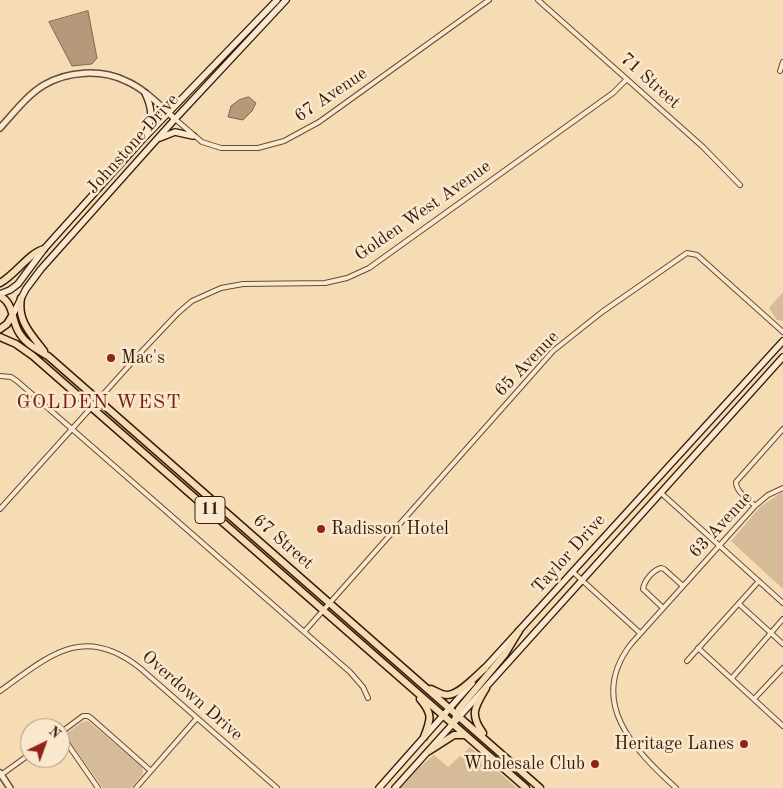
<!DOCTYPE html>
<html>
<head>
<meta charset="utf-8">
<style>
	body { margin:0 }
	#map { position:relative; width:783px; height:788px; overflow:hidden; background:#f6dcb4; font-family:"Old Standard TT",serif }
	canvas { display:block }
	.north { position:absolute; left:20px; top:718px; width:50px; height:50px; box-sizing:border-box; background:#f9e8ce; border:1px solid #ab9680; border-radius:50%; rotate:42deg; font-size:14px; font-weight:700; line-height:20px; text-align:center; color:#351b0c }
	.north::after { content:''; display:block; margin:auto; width:18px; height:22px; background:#8f2418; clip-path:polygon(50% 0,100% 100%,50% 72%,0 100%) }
</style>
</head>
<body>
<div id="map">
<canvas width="783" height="788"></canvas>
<div class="north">N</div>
</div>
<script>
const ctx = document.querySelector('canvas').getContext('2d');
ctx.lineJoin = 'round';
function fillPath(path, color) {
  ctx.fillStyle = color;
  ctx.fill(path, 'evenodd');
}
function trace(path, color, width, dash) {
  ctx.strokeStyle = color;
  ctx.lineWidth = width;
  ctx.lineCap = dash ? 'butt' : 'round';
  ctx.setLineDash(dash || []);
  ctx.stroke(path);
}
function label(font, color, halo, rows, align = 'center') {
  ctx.font = font + ' "Old Standard TT",serif';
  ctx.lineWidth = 5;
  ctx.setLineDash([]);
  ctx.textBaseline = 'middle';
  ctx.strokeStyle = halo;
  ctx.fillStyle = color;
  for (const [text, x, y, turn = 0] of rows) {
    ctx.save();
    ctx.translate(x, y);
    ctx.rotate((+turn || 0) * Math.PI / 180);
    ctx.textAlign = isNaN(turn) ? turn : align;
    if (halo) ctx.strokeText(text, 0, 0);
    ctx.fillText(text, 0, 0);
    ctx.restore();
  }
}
fillPath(new Path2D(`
	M783,292V321L777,320L769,308Z
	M782,492L783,493V589L731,541L760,507Z
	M88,721L142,767L143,774L131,788H103L68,739L67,733L82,722Z
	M470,747L517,788H400L415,771L434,755L448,767Z`), '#d5bb97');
const water = new Path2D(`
	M88,11L97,58L92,64L72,66L49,22Z
	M249,97L256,103L252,111L243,120L228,117L231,106L239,100Z`);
fillPath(water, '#b49a7b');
trace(water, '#81674f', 1);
const minor = new Path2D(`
	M538,0L703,147L740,185
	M780,71L783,62
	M175,119L202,142L221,148H258L284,141L319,122L489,0
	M0,376L11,377L17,381L350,672L363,687L368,698
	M661,493L783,603
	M755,506C748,499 736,492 736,482L783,429
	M0,509L143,350L178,313L192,301L221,288L243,284L325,283L347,278L369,268L613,93L627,79
	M573,572L640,633
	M739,604L783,644
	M663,608L643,589C644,581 653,570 661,568L664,569L683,586
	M304,632L553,351L602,312L687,253L697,255L783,332
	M698,648L783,726
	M687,661L759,581
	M732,678L783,619
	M0,691C49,656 83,623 140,668L277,788
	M754,699L783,668
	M1,775L30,754
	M98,788L60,733L83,716H88L91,718L151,771
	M136,788L197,718
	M676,788C633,749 587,701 631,644L755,506L768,495L783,488`);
const tertiary = new Path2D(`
	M0,128C13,114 27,95 44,85C68,71 101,69 126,81C145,89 160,106 175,119
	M0,773L10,788`);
const secondary = new Path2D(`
	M145,93C152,108 153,117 146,133
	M160,138L175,132L193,136
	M0,294L10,290L18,284L44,249L142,140L277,0
	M12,316L26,289L41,269L175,119L286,0
	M483,670L783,341
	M379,788L472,683
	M395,788L783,357`);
const primary = new Path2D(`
	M0,283C15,275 29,253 44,249
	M0,296C15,304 11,322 20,334C26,344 38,350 48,356L540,788
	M21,298C17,321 31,334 44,351
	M0,329L7,324L12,316
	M0,337L16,344L33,356L526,788
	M431,689C436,691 442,695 447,695C459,695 476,676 485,668
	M420,699C433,714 431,719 424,737
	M453,724L459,709L505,654L519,631
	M483,733C469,714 475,707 486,688
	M429,751L454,735H465`);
trace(minor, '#654b36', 6);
trace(tertiary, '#654b36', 8);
trace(secondary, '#351b0c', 8);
trace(primary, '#351b0c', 9);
trace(minor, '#f9e8ce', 4);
trace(tertiary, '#f9e8ce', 5);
trace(secondary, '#f9e8ce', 5.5);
trace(primary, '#f6dcb4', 6);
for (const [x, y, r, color] of [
	[111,358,5,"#8f2418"],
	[321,529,5,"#8f2418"],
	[744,744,5,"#8f2418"],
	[595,764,5,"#8f2418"]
]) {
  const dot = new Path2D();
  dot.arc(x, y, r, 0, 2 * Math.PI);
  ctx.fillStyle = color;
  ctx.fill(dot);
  trace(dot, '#f9e8ce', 2);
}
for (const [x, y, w] of [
	[210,510,30]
]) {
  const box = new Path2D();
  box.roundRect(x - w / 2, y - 13.5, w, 27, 4);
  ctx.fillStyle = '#f9e8ce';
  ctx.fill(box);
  trace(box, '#351b0c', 1);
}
label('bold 16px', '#351b0c', null, [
	["11",210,510]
]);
label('18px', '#351b0c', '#f9e8ce', [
	["71 Street",650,81,42],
	["67 Avenue",331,95,-34],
	["Johnstone Drive",133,144,-48],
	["Golden West Avenue",423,211,-35],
	["65 Avenue",527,364,-46],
	["63 Avenue",721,525,-47],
	["67 Street",283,542,41],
	["Taylor Drive",569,554,-48],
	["Overdown Drive",192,696,41]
]);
label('18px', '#351b0c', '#f9e8ce', [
	["Mac's",121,358],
	["Radisson Hotel",331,529],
	["Heritage Lanes",734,744,"right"],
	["Wholesale Club",585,764,"right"]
], 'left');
ctx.letterSpacing = '1px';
label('20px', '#7a1f14', '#f9e8ce', [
	["GOLDEN WEST",99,403]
]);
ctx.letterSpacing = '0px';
</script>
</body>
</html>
